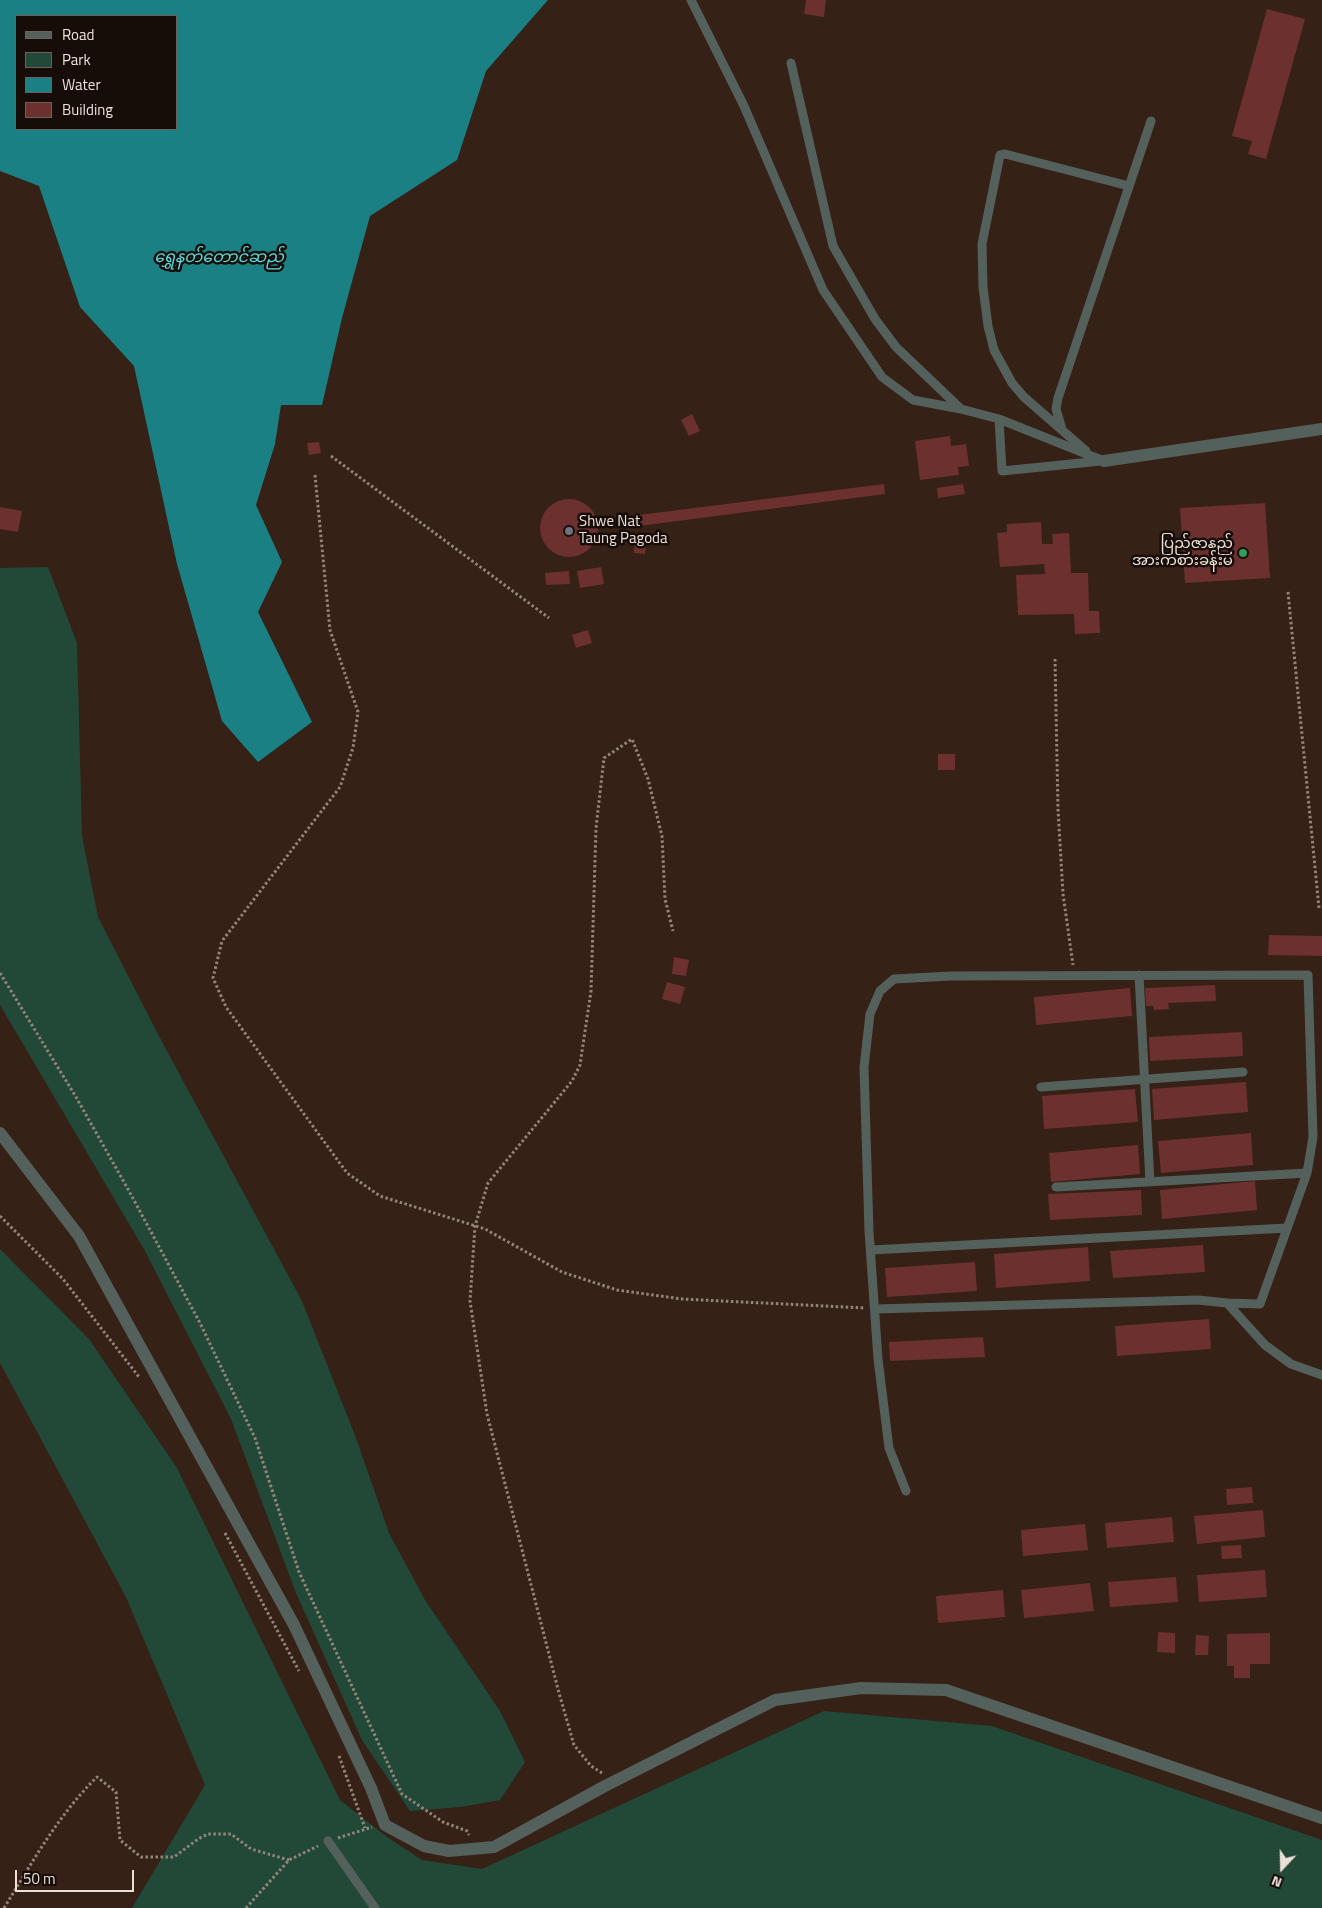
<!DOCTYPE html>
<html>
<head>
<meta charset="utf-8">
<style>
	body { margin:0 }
	#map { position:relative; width:1322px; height:1908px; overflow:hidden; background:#352116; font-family:"Titillium Web",sans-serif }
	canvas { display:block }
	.legend { position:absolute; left:15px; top:15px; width:162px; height:115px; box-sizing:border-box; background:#160d08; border:1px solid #6c615c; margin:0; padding:6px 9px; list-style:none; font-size:15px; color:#eee0d9 }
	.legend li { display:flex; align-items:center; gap:10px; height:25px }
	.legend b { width:25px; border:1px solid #6c615c }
	.north { position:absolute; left:1257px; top:1843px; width:50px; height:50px; -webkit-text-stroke:4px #160d08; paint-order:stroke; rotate:201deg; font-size:14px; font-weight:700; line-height:20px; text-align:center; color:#eee0d9 }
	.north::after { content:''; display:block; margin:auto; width:18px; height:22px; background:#eee0d9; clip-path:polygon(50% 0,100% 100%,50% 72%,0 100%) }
	.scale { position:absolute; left:15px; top:1870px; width:119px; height:22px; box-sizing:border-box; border:2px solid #eee0d9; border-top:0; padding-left:6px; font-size:15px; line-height:18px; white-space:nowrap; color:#eee0d9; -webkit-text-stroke:4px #160d08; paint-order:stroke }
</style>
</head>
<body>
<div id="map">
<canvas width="1322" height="1908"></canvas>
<ul class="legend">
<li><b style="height:6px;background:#54605c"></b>Road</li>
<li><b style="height:14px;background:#224938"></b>Park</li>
<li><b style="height:14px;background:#1a8084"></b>Water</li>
<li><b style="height:14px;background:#6c302f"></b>Building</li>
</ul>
<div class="north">N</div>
<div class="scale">50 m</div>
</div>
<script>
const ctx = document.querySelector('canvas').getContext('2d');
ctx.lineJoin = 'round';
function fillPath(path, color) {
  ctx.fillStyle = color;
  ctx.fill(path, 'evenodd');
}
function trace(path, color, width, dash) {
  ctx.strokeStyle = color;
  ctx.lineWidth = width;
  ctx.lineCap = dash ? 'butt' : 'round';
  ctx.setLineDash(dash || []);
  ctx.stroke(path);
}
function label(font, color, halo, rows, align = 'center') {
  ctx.font = font + ' "Titillium Web","Noto Sans Myanmar",sans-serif';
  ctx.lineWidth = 5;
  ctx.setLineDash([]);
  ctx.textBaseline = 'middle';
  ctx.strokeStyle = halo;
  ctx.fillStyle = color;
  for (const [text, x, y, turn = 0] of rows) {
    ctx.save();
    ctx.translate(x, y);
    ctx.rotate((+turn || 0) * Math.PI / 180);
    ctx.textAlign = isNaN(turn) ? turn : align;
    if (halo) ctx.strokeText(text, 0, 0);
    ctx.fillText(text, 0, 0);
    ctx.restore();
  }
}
fillPath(new Path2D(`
	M48,567L77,643L82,836L98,917L160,1038L302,1301L356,1438L389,1533L425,1600L500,1711L525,1762L500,1800L461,1807L410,1811L362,1740L296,1593L231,1419L145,1251L0,1005V568Z
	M0,1249L89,1339L177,1468L340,1800L387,1837L422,1860L482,1869L824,1711L992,1726L1322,1840V1908H132L205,1785L126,1597L0,1363Z`), '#224938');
fillPath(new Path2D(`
	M0,0H548L486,71L457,160L370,216L342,318L322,405H281L275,444L256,505L282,562L258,612L312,722L258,762L222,721L177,564L134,366L80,307L39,186L0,171ZM16,16H176V129H16Z`), '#1a8084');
fillPath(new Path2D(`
	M806,0H826L824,17L804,14Z
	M1267,9L1305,19L1266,159L1248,154L1252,141L1232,136Z
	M692,414L700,431L689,436L681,420Z
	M950,436L951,446L966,444L969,466L958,467L959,475L920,480L915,441Z
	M319,442L321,453L309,455L307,443Z
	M884,484L885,494L624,528L623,517Z
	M963,484L965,494L938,498L937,488Z
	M540 528a29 29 0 1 1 58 0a29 29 0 1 1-58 0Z
	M1265,503L1270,578L1185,583L1180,508Z
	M0,507L22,511L18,532L0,529Z
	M1041,522L1042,544H1053L1052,534L1069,533L1071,573H1088L1089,611H1099L1100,633L1075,634L1074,614L1018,615L1016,575L1045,574L1044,564L1000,567L997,533L1007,532V524Z
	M635,533L647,534L645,554L634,553Z
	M601,567L604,584L580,588L577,571Z
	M569,571L570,584L546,585L545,573Z
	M588,630L592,643L576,648L572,635Z
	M938,754H955V770H938Z
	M1269,935L1322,936V956L1268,955Z
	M674,957L689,960L686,976L672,974Z
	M667,982L685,987L680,1004L662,999Z
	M1215,985L1216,1001L1168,1003L1169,1009L1154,1010L1153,1006H1146L1145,988Z
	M1130,988L1132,1016L1036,1025L1034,997Z
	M1242,1032L1243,1056L1150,1061L1149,1037Z
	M1246,1082L1248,1112L1154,1120L1152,1089Z
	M1135,1089L1138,1122L1044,1129L1042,1096Z
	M1251,1133L1253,1165L1161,1173L1158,1141Z
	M1138,1145L1140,1174L1051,1182L1049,1153Z
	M1255,1181L1257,1210L1162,1219L1160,1190Z
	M1141,1190L1142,1215L1050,1220L1048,1194Z
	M1203,1245L1205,1272L1113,1278L1110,1251Z
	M1088,1247L1090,1281L996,1288L994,1254Z
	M975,1262L977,1291L887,1297L885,1268Z
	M1209,1319L1211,1349L1117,1356L1115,1326Z
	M983,1337L985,1357L890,1361L889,1342Z
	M1252,1487L1253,1503L1227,1505L1226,1489Z
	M1263,1510L1265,1537L1197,1544L1194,1516Z
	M1172,1517L1174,1542L1107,1548L1105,1523Z
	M1085,1524L1088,1550L1023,1556L1021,1530Z
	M1241,1545L1242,1558L1222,1559L1221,1546Z
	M1265,1570L1267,1597L1199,1602L1197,1575Z
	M1176,1577L1178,1602L1110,1607L1108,1582Z
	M1090,1583L1094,1611L1024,1618L1021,1590Z
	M1003,1590L1005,1617L938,1623L936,1596Z
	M1158,1632L1175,1633V1653L1157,1652Z
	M1270,1633V1664H1250V1678H1234V1666H1227V1634Z
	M1196,1635L1209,1636L1208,1655H1195Z`), '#6c302f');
trace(new Path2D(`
	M331,456L549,618
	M315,475L330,630L358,712L353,748L340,787L222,941L213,978L226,1007L347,1173L380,1196L485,1229L562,1272L617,1290L682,1299L865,1308
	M1288,592L1319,908
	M1055,659L1058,809L1063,894L1073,965
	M0,973L76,1097L129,1191L200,1323L255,1438L299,1572L402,1794L443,1822L467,1831L469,1835
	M0,1216L63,1279L139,1377
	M225,1533L299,1671
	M339,1756L365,1828
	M602,1773L591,1766L574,1745L559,1693L487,1414L470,1301L475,1226L488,1183L572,1081L580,1065L591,991L596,828L604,758L632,739L648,779L662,836L665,899L673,931
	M338,1838L372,1827
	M4,1908C32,1863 58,1815 97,1777L116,1792L120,1840L141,1857H174L198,1839L208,1834H231L251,1849L289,1860
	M246,1908L289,1860L318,1846`), '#95847b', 3, [2.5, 2.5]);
trace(new Path2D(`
	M691,0L744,106L823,290L882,377L913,400L961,409L999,419L1104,461
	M791,63L833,246L875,319L896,347L961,409
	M999,419L1002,471L1101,461
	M1062,429L1056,409L1058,398L1151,121
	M1086,451L1024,397L1012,383L994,350L988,326L983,287L982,244L1000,155L1005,154L1129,186
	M1139,975L1150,1182
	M1041,1087L1243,1072
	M1056,1187L1307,1173
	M871,1250L1287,1228
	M875,1309L1198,1300L1227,1303L1265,1345L1291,1364L1322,1375
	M906,1491L889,1448L878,1359L869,1231L864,1067L870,1014L880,991L894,979L951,976L1308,975L1313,1137L1307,1173L1260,1304L1227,1303
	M328,1841L375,1908`), '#54605c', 9);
trace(new Path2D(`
	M1104,461L1322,429
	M0,1133L79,1236L294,1625L371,1788L385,1825L424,1846L449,1851L494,1847L605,1786L775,1700L861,1688L946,1690L1322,1818`), '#54605c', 12);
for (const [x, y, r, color] of [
	[569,531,5,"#6b7280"],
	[1243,553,5,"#2e9e5b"]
]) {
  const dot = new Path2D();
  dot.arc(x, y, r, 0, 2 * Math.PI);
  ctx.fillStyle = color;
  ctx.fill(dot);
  trace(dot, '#160d08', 2);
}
label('15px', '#eee0d9', '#160d08', [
	["Shwe Nat",579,522],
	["Taung Pagoda",579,539],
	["ပြည်ဇာနည်",1233,544,"right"],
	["အားကစားခန်းမ",1233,561,"right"]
], 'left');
label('italic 16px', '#56dee4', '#160d08', [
	["ရွှေနတ်တောင်ဆည်",219,258]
]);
</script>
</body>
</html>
